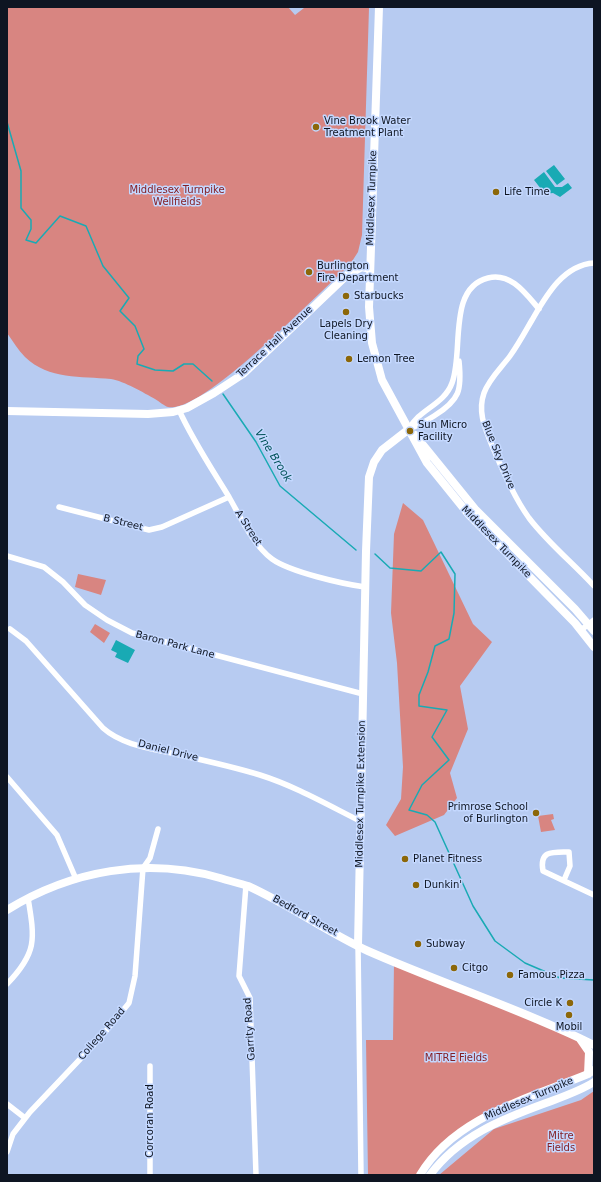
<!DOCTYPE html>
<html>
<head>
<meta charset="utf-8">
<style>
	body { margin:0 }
	#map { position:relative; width:601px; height:1182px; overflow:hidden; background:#b7cbf1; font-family:"DejaVu Sans",sans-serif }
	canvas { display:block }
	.frame { position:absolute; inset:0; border:8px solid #0e1522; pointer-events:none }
</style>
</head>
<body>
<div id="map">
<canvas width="601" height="1182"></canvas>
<div class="frame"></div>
</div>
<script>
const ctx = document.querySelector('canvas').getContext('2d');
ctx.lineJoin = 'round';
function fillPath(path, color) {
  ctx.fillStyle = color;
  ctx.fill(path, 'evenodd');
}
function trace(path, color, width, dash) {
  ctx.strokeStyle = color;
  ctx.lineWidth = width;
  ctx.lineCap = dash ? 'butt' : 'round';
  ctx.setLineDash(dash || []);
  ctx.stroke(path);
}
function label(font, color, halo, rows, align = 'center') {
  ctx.font = font + ' "DejaVu Sans",sans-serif';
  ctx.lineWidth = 3;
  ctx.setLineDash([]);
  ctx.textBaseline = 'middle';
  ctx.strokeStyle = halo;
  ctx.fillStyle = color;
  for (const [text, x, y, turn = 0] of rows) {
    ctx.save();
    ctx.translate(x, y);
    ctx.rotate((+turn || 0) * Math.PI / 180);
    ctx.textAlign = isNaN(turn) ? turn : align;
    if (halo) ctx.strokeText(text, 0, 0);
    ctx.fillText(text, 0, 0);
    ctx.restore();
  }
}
fillPath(new Path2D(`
	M7,7H288L295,15L304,8L307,7L369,8L362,235L358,252L349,266C318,292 204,414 168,407C164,406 159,401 155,399C144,393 124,381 111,379C81,376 49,380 25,357C18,350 13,341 7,333Z
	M403,503L423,520L473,624L492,642L460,686L468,729L450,773L457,798L444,815L395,836L386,825L401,799L403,767L397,663L391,613L394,534Z
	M78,574L106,580L101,595L75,587Z
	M95,624L110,633L104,643L90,632Z
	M553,814L554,819L551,820L555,830L541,832L538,816Z
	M394,962L580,1038L589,1052L588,1074L495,1112L449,1141L420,1175H368L366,1040H393Z
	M594,1091V1175H439L494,1129L581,1100Z`), '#d88581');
fillPath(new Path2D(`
	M554,165L565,179L557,185L546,171Z
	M544,172L555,187H562L568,183L572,188L560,197L553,193L545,194L534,180Z
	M116,640L135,650L128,663L115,657L117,653L111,650Z`), '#19aab4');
trace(new Path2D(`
	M7,122L21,171V208L31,220V229L26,240L36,243L60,216L86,226L103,266L129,298L120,311L135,326L144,349L138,356L137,364L155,370L173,371L184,364H193L212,381
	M223,394L256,442L280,486L356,550
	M375,554L390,568L421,571L441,552L455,574L454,613L449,639L435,646L428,672L419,695V706L447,710L432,737L449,760L422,785L409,810L427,815L435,822L473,906L495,941L525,963L560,978L594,980`), '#19aab4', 1.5);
trace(new Path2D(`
	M594,263C563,265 546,296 532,320C525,332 518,345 510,356C501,368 489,379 484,393C477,413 486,430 493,448C504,473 514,497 529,518C548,543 573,563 594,586
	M179,410C193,441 212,469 229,497C241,518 253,545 272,559C290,572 343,584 365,587
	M409,429C419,409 444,405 452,383C464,352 447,288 488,278C511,272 526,294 539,309
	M409,429C418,426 426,421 434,416C460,400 462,390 459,361
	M59,507L149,530L162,527L229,497
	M7,556L44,567L63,582L85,605L107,620L132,633L363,694
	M10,629L26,641L103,728C123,746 155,749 180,755C207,761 234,767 260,775C295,786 328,805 360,821
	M581,630L594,620
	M7,777L57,835L76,879
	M564,880L570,866L569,852C553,852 539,850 543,871L594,895
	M246,885L239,976L250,998L256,1175
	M358,945L361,1175
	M7,984C37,953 35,940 28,898
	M7,1104L25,1118
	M7,1152L13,1134L30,1112L101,1037L129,1003L135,976L143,868L150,858L158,829
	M150,1175V1066`), '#fff', 5.5);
trace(new Path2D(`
	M379,7L369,307L372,343L382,380L427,463L469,515L575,623L594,647
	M7,411L148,414L173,412L187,408L214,393L243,374L347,275L362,267L370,269
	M415,435L475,509L575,609L594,631
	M7,910C72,870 147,857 220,878C229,881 239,883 248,886C290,905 327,932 368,951C443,984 521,1009 594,1045
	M358,945L366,551L369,477L374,462L382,450L409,429
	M580,1039L589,1052L588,1074
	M420,1175C454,1117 530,1098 588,1074L594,1070
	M430,1175C459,1136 502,1119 546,1103C562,1097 580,1091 594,1082`), '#fff', 8);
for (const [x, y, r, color] of [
	[316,127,4,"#8c6709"],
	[496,192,4,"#8c6709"],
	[309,272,4,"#8c6709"],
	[346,296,4,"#8c6709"],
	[346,312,4,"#8c6709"],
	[349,359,4,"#8c6709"],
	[410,431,4,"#8c6709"],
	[536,813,4,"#8c6709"],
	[405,859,4,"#8c6709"],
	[416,885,4,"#8c6709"],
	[418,944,4,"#8c6709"],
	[454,968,4,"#8c6709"],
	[510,975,4,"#8c6709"],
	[570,1003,4,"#8c6709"],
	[569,1015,4,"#8c6709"]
]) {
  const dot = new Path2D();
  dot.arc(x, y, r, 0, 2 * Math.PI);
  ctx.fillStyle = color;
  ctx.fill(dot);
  trace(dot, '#c4d8ff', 1.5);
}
label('10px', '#0e1522', '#c4d8ff', [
	["Vine Brook Water",324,121],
	["Treatment Plant",324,133],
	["Life Time",504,192],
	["Burlington",317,266],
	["Fire Department",317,278],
	["Starbucks",354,296],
	["Lapels Dry",346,324,"center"],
	["Cleaning",346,336,"center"],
	["Lemon Tree",357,359],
	["Sun Micro",418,425],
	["Facility",418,437],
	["Primrose School",528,807,"right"],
	["of Burlington",528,819,"right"],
	["Planet Fitness",413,859],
	["Dunkin'",424,885],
	["Subway",426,944],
	["Citgo",462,968],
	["Famous Pizza",518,975],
	["Circle K",562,1003,"right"],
	["Mobil",569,1027,"center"]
], 'left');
label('10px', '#842026', '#c4d8ff', [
	["Middlesex Turnpike",177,190],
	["Wellfields",177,202],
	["MITRE Fields",456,1058],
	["Mitre",561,1136],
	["Fields",561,1148]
]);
label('10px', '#0e1522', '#c4d8ff', [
	["Middlesex Turnpike",372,198,-88],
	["Terrace Hall Avenue",275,342,-43],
	["Blue Sky Drive",498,455,68],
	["B Street",123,523,14],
	["A Street",248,528,57],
	["Middlesex Turnpike",496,542,46],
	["Baron Park Lane",175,645,15],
	["Daniel Drive",168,751,14],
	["Middlesex Turnpike Extension",361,794,-89],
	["Bedford Street",305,916,29],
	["Garrity Road",250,1029,-94],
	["College Road",102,1034,-49],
	["Middlesex Turnpike",529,1099,-23],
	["Corcoran Road",150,1121,-90]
]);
label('italic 11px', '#025258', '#c4d8ff', [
	["Vine Brook",273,456,58]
]);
</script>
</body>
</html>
